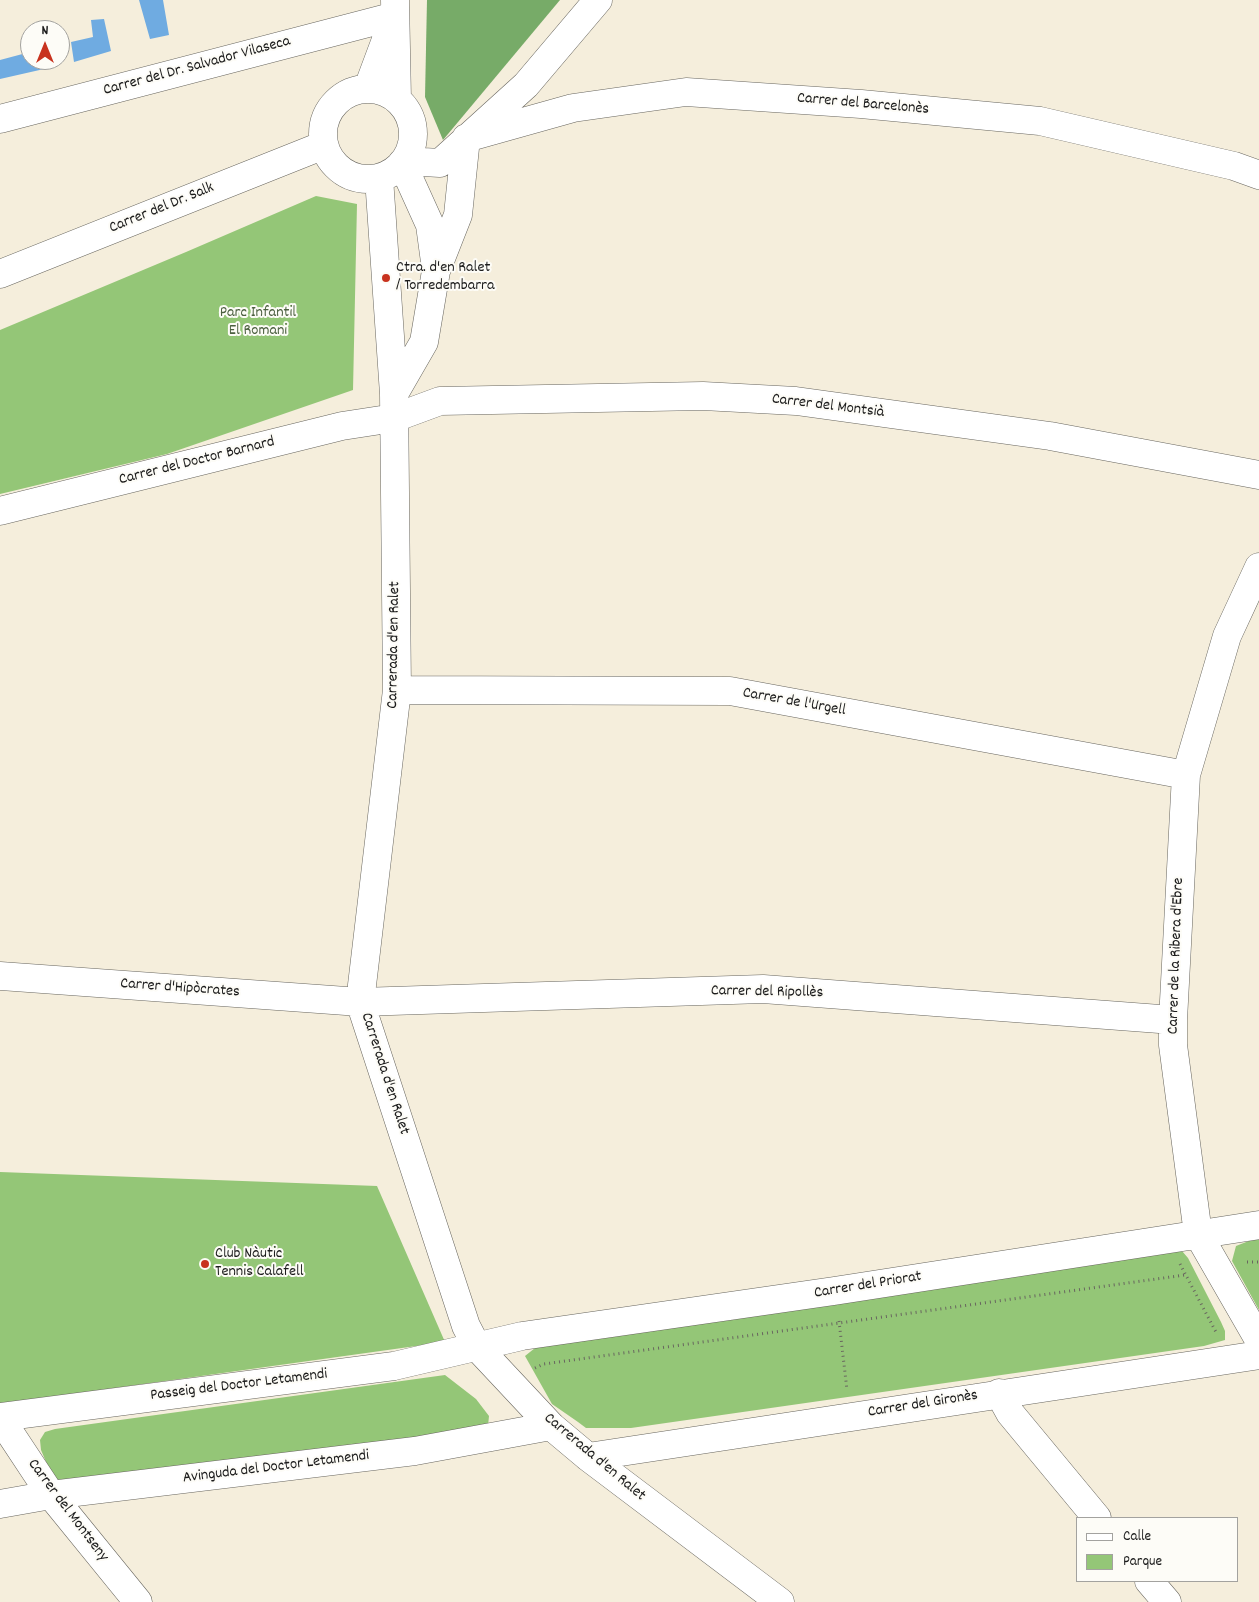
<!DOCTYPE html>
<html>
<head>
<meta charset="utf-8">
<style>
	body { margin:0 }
	#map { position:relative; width:1259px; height:1602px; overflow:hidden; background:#f5eedc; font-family:Dekko,sans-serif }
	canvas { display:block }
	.legend { position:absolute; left:1076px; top:1517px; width:162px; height:65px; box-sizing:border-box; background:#fdfcf7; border:1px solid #a3a29f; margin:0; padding:6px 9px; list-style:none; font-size:15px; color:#1c1c1c }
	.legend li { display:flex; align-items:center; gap:10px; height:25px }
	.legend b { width:25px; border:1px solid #a3a29f }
	.north { position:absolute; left:20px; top:20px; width:50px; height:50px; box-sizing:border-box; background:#fdfcf7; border:1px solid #a3a29f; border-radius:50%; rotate:0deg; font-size:14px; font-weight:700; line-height:20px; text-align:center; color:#1c1c1c }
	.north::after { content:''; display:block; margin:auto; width:18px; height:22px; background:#c8321e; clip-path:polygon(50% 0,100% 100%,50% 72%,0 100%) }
</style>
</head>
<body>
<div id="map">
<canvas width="1259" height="1602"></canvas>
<ul class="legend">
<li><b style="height:6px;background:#fff"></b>Calle</li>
<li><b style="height:14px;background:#94c677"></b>Parque</li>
</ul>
<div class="north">N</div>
</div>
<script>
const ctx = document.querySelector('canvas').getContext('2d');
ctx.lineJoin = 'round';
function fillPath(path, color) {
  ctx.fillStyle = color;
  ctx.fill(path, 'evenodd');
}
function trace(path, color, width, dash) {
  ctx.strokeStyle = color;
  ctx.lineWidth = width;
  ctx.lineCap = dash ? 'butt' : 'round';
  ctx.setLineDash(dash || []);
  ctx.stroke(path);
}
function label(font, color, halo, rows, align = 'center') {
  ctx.font = font + ' Dekko,sans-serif';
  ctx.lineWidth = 4;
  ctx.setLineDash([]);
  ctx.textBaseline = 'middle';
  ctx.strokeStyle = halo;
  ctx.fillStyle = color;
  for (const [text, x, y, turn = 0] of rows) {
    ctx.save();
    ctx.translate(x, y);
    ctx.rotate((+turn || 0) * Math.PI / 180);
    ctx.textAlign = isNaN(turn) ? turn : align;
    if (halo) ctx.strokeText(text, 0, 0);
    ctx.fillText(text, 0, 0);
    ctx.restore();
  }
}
fillPath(new Path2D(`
	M316,196L357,204L353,390L167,454L0,494V330L186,252Z
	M0,1172L377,1186L445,1342L0,1404Z
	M1259,1237V1310L1232,1261L1236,1246Z
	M1182,1251L1188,1258L1221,1322L1225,1331V1340L1204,1346L631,1428H586L578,1422L552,1404L525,1356L535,1348L545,1345Z
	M445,1375L476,1399L489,1416L488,1426L479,1429L60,1482L52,1476L41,1450L40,1440L45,1432L55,1429Z`), '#94c677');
fillPath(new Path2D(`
	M427,0H560L443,140L425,97Z`), '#77ab68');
fillPath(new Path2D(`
	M139,0H163L169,35L150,39Z
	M104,19L111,51L74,62L71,42L93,37L91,20Z
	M30,52V60H42L44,69L0,79V60Z`), '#6fabe1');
const street = new Path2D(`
	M395,0L397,99
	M368,88L390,29
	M323 134a45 45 0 1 1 90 0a45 45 0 1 1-90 0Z
	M0,119L395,16
	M407,157L423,162L440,163L526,85L598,0
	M402,163L430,225L436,269
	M379,178L394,394L397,690L360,1002L466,1326L477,1347L551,1426L588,1457L780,1602
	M0,274L324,145
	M394,394L424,342L436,271L458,215L466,138L573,108L686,92L861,104L1040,121L1234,166L1259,175
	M0,511L342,426L394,418L440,401L703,396L796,401L1050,436L1259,475
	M1259,567L1227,636L1186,775L1173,1020V1045L1198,1234L1259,1340
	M397,690L730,691L1186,775
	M0,976L360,1002L763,989L1173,1020
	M999,1393L1010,1413L1097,1518
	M0,1417L394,1366L522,1336L834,1291L1259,1225
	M0,1418L51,1495L138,1602
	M588,1457L1259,1355
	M0,1504L51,1495L415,1451L551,1426
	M1149,1581L1167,1602`);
trace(street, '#68665f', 29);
trace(new Path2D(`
	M1247,1262H1259
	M1180,1264L1217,1334
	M839,1321L847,1390
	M535,1368L544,1364L1185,1275`), '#68665f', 3, [1, 4]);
trace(street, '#fff', 28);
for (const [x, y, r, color] of [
	[386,278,5,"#c8321e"],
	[205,1264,5,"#c8321e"]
]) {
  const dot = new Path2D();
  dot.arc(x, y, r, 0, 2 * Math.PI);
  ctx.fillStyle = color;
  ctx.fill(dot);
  trace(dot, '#fdfcf7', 2);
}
label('16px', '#1c1c1c', '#fdfcf7', [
	["Carrer del Dr. Salvador Vilaseca",197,67,-15],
	["Carrer del Barcelonès",863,105,5],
	["Carrer del Dr. Salk",162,209,-22],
	["Carrer del Montsià",828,407,7],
	["Carrer del Doctor Barnard",197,462,-14],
	["Carrerada d'en Ralet",395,645,-89],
	["Carrer de l'Urgell",794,703,10],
	["Carrer de la Ribera d'Ebre",1177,956,-88],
	["Carrer d'Hipòcrates",180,989,4],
	["Carrer del Ripollès",767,993,1],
	["Carrerada d'en Ralet",384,1074,72],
	["Carrer del Priorat",868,1286,-9],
	["Passeig del Doctor Letamendi",239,1386,-7],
	["Carrer del Gironès",923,1405,-9],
	["Carrerada d'en Ralet",594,1458,40],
	["Avinguda del Doctor Letamendi",276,1468,-7],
	["Carrer del Montseny",67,1511,53]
]);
label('16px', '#1c1c1c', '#fdfcf7', [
	["Ctra. d'en Ralet",396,269],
	["/ Torredembarra",396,287],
	["Club Nàutic",215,1255],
	["Tennis Calafell",215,1273]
], 'left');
label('16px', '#4c6040', '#fdfcf7', [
	["Parc Infantil",258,314],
	["El Romani",258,332]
]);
</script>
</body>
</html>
